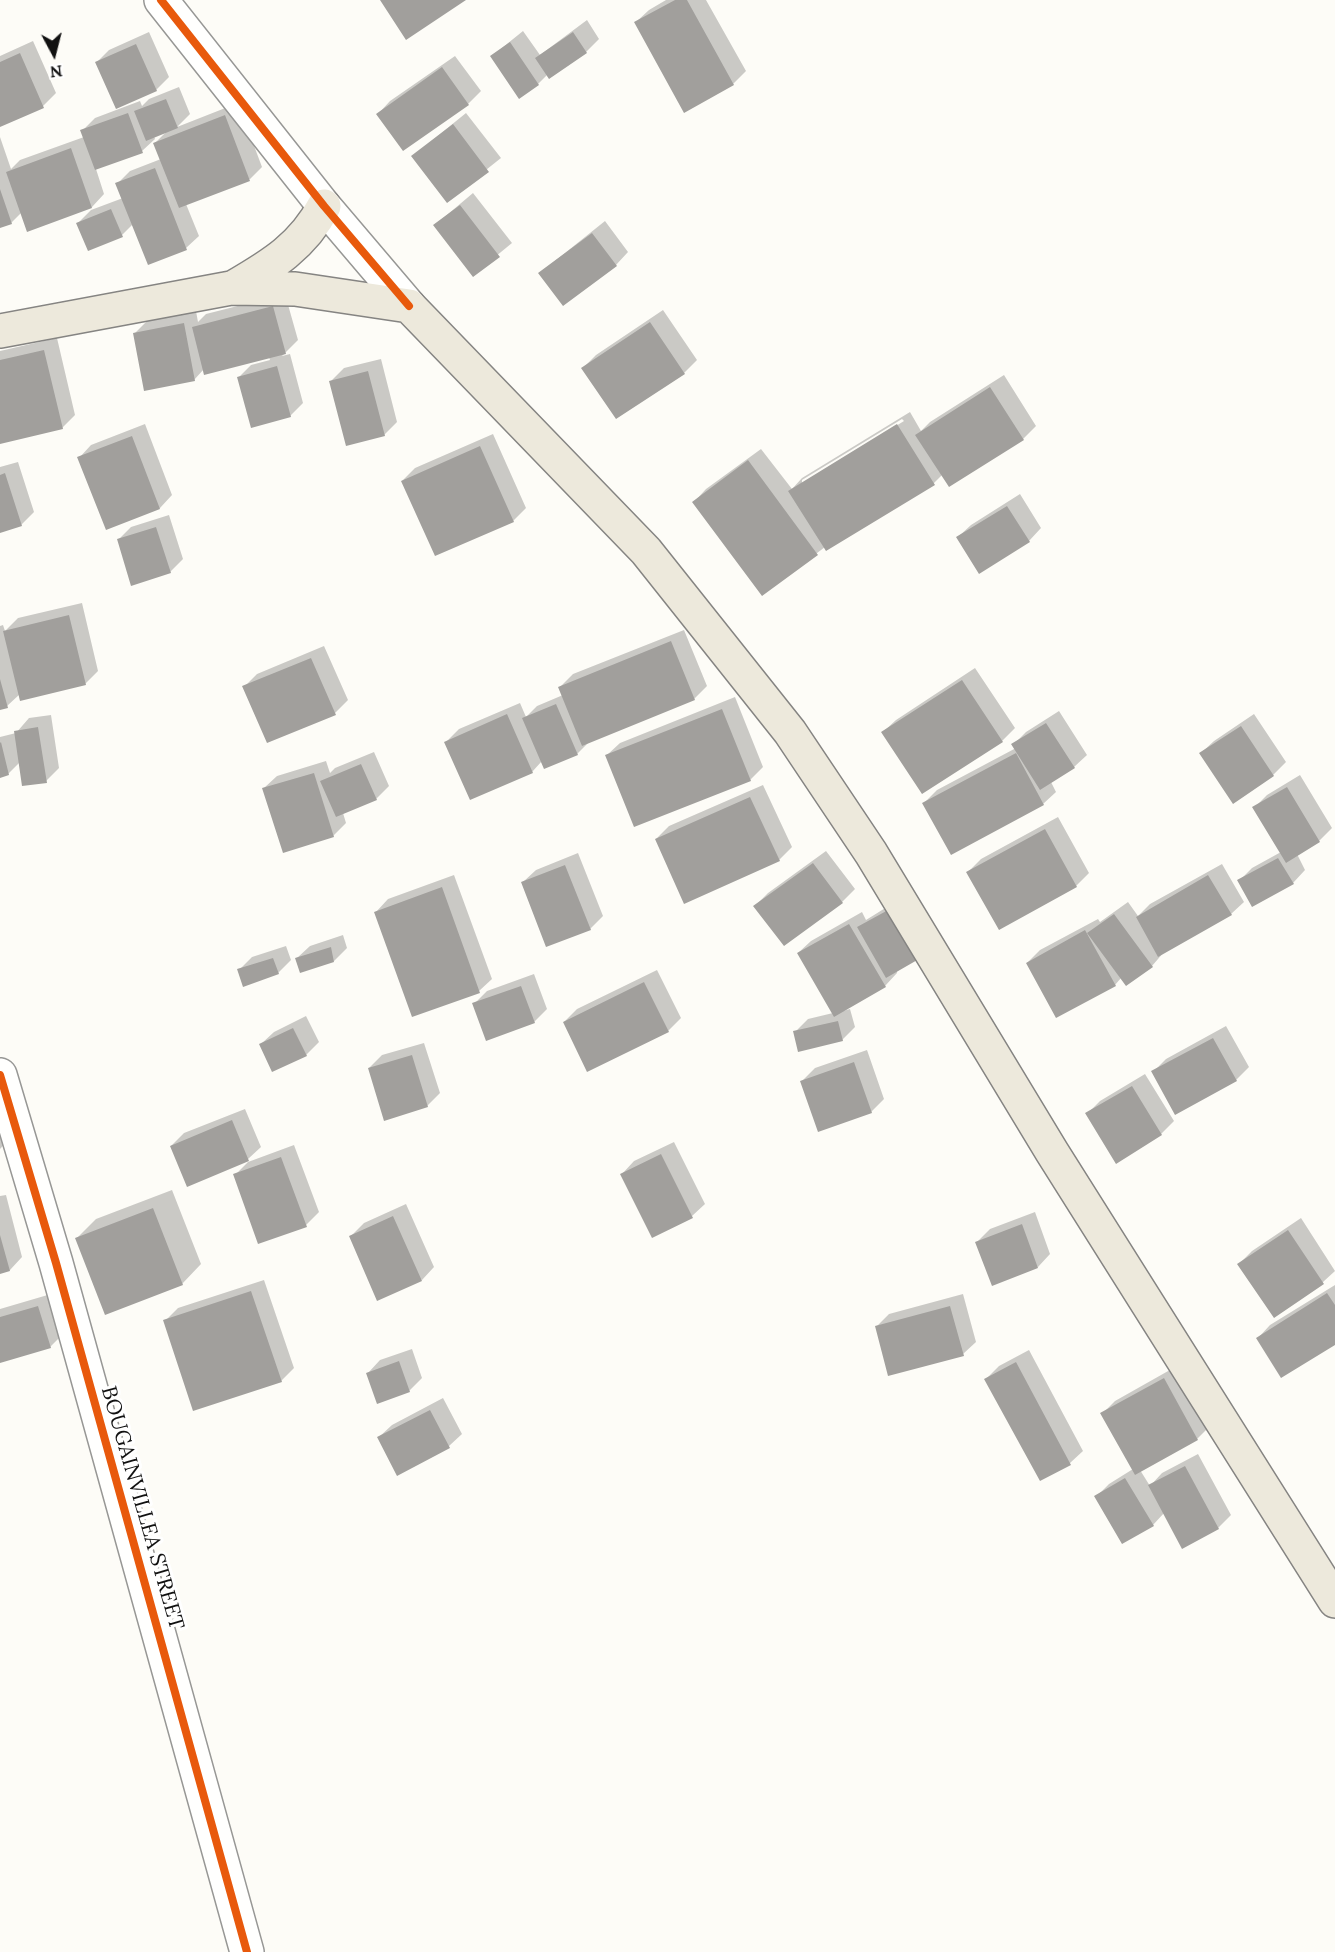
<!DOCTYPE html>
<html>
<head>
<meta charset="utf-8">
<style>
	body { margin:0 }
	#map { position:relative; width:1335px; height:1952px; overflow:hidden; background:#fdfcf7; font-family:Lora,serif }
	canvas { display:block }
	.north { position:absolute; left:24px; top:24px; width:60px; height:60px; -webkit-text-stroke:4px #fff; paint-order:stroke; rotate:173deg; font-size:16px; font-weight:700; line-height:24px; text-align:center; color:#111 }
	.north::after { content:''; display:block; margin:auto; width:21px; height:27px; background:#111; clip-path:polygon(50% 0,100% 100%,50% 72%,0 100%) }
</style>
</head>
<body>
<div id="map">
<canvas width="1335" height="1952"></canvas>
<div class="north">N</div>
</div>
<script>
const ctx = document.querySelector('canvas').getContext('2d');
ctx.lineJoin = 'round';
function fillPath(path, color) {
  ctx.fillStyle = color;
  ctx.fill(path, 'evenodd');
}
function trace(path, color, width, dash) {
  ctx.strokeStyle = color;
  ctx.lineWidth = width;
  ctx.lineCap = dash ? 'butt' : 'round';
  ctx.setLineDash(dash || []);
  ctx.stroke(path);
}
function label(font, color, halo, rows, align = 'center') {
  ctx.font = font + ' Lora,serif';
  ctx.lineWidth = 6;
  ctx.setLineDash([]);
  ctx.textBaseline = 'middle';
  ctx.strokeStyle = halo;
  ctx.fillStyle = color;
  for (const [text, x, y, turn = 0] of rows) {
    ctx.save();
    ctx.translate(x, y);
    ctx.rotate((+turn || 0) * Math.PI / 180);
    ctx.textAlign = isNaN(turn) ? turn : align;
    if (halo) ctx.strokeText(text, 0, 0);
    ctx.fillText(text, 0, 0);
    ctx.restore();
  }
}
fillPath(new Path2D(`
	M666,0H706L746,71L733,84L636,22L649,10Z
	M587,20L599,39L586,52L547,75L538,84L492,56L523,31L540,55Z
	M149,32L169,77L156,90L97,62L109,50Z
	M33,41L56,93L43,106L0,125V56Z
	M455,56L481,91L468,104L378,114L390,101Z
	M179,87L190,114L177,127L238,103L262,167L250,179L186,204L199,236L186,248L133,224L122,235L78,223L91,210L123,198L117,184L130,171L161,159L155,143L167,131L154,136L155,139L142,151L96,169L104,194L92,207L28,230L22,212L11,223L0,226V137L11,169L20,160L84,137L82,131L95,118L140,101L142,106L149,99Z
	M466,113L501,158L447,201L413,156Z
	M473,193L512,243L473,275L435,225Z
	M605,221L628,252L616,265L540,273Z
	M285,294L298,340L282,356L290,354L303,403L290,416L238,378L251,365L270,360L269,357L204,369L194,380L135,333L148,320L196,311L198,322L206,314Z
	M663,310L697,360L684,373L583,368L596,355Z
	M57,338L75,415L62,428L0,442V351Z
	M381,359L397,422L384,435L331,381L344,368Z
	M1004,375L1036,426L1023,439L942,475L934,483L825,547L763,594L694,502L706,489L761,449L792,489L802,478L910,412L921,431L930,422ZM902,419L904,421L802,484V480Z
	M145,424L172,495L160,508L107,528L79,458L91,445Z
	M493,434L526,508L513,521L402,481L415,468Z
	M18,462L34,512L21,525L0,531V467Z
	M1020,494L1041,528L1029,541L958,537L971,525Z
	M169,515L183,559L170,572L118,540L131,527Z
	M82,603L98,671L85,684L20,694L7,706L0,708V626L3,625L5,631L18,618Z
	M684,630L707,686L694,699L591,740L577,754L542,761L532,772L446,742L459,729L520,703L526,717L537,706L563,695L560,687L573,674Z
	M324,646L348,700L335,713L244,687L257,674Z
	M975,668L1015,728L1002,741L883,732L896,720Z
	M735,697L763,767L750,780L607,755L620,743Z
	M1059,711L1087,755L1074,767L1051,782L1056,792L1043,804L924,803L937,790L1016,748L1013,745L1026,732Z
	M1254,714L1286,762L1273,775L1201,753L1214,741Z
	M51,715L59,768L46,781L20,762L8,774L0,776V737L16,733L29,718Z
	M374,752L389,786L376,799L343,813L346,823L333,836L264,788L277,776L326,761L330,773L335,768Z
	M1300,775L1332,828L1319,841L1297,854L1305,870L1293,883L1239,881L1252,868L1281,852L1254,808L1267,795Z
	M763,785L792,847L779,860L656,839L669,826Z
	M1058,817L1089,873L1076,886L968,872L981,859Z
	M826,851L855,889L842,902L755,906L768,893Z
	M578,853L603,916L590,929L523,882L536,870Z
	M1222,864L1244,902L1231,914L1164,952L1152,966L1121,978L1115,985L1027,963L1040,950L1098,919L1100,922L1128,902L1138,916L1150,904Z
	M454,875L492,979L479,991L376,912L388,899Z
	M903,897L897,973L885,986L843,1011L850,1009L855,1027L842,1040L795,1032L808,1019L833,1013L798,953L811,941L862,912L866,920Z
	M343,935L347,948L334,961L297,958L310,946Z
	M286,946L291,960L278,973L239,970L252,957Z
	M657,970L681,1018L668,1031L564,1022L577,1009Z
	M534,974L547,1009L534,1022L474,1004L487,991Z
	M306,1016L319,1042L306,1055L261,1044L274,1032Z
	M1226,1026L1249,1067L1236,1080L1153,1072L1166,1059Z
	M424,1043L440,1093L427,1106L369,1068L382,1055Z
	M867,1050L884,1099L871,1112L802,1081L815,1068Z
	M1145,1074L1174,1121L1161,1134L1087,1114L1100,1101Z
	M0,1107L10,1138L0,1149Z
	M245,1109L261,1147L248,1159L188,1185L171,1146L184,1133Z
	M674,1142L705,1204L692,1216L622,1174L634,1161Z
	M294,1145L319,1212L306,1225L235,1175L248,1162Z
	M172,1190L201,1264L182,1284L77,1238L96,1219Z
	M6,1195L22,1257L10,1270L0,1273V1196Z
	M406,1204L434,1267L422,1280L351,1236L364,1223Z
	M1035,1212L1050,1254L1038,1267L977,1242L990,1229Z
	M1301,1218L1335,1271L1323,1282L1274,1316L1239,1264L1252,1251Z
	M264,1280L294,1368L281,1381L165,1321L178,1308Z
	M1335,1285V1343L1258,1338L1270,1325Z
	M51,1294L63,1334L50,1347L0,1361V1309Z
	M963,1294L976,1342L963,1354L876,1327L889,1314Z
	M412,1349L422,1378L409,1391L368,1373L380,1360Z
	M1029,1350L1083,1451L1070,1463L1040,1479L986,1379L999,1366Z
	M1177,1366L1210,1426L1197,1439L1140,1470L1150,1486L1162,1473L1198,1454L1231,1515L1218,1528L1164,1513L1153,1525L1096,1497L1109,1484L1133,1469L1102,1414L1115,1401Z
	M443,1398L462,1434L449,1446L379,1437L392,1425Z`), '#0003');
fillPath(new Path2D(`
	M380,0H466L406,40Z
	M675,0H687L734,85L684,113L634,22Z
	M573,32L587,53L549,79L535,58Z
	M510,42L539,85L519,99L490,56Z
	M136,44L157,91L116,109L95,62Z
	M20,53L44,108L0,127V62Z
	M442,67L469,105L403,151L376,114Z
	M166,99L178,128L146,141L134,111Z
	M128,113L143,153L95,170L80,130Z
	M225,115L250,181L179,208L153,143Z
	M453,124L489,172L447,203L411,156Z
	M71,148L92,208L27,232L6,172Z
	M155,168L187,250L148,265L115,183Z
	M0,189L12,224L0,228Z
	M460,205L500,257L473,277L433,225Z
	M111,209L123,237L88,251L76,223Z
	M592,233L617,266L563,306L538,273Z
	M273,306L286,354L204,375L192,327Z
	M650,322L685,374L616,419L581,368Z
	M184,323L195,381L144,391L133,333Z
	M44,350L63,429L0,444V360Z
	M277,366L291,417L251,428L237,377Z
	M368,371L385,436L346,446L329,381Z
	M990,387L1024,440L949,487L915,435Z
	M897,424L935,485L826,551L788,491Z
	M132,436L160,509L106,530L77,457Z
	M480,446L514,522L435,556L401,481Z
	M748,460L818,555L762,596L692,502Z
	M5,473L22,526L0,533V475Z
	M1007,506L1030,542L979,574L956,537Z
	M156,527L171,573L131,586L117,539Z
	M69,615L86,685L20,701L3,631Z
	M671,641L695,700L582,746L558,687Z
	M311,658L336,715L267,743L242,686Z
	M0,679L8,708L0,710Z
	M962,680L1003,742L922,794L881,732Z
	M556,704L578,755L544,769L522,718Z
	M722,709L751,781L634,827L605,755Z
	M507,714L533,773L470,800L444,742Z
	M1046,723L1075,768L1040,790L1011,744Z
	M1241,726L1274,776L1233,804L1199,753Z
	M38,727L47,783L22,786L14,731Z
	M1,742L9,775L0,778V743Z
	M1016,753L1044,805L951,855L922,803Z
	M361,764L377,800L336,817L320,781Z
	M314,773L334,837L283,853L262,788Z
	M1287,787L1320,842L1286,863L1252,807Z
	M750,797L780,861L684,904L655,839Z
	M1045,829L1077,887L999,930L966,872Z
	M1278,858L1294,884L1252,907L1237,880Z
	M813,863L843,903L784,946L753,906Z
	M565,865L591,930L546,947L521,882Z
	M1208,875L1232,915L1158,957L1136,917Z
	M442,887L480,993L412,1017L374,912Z
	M890,909L919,959L886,978L857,927Z
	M1114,914L1153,967L1126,986L1087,933Z
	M849,924L886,987L834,1017L797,953Z
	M1085,930L1116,986L1056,1018L1026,963Z
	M331,947L334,962L300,973L295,958Z
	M273,958L279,974L243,987L237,969Z
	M644,982L669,1032L587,1072L563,1022Z
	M521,986L535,1023L486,1041L472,1003Z
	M838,1021L843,1041L798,1052L793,1031Z
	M293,1028L307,1056L272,1072L259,1044Z
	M1213,1038L1237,1081L1175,1115L1151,1071Z
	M412,1055L428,1107L384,1121L368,1068Z
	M854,1062L872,1113L818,1132L800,1081Z
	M1132,1086L1162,1135L1116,1164L1085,1113Z
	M232,1120L249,1161L187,1187L170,1146Z
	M661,1154L693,1218L652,1238L620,1174Z
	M281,1157L307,1227L258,1244L233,1174Z
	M153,1208L183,1285L105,1315L75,1238Z
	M393,1216L422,1281L377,1301L349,1236Z
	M1022,1224L1038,1268L992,1286L975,1242Z
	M1288,1230L1324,1284L1274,1318L1237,1264Z
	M0,1235L10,1271L0,1274Z
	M251,1291L282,1382L193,1411L163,1320Z
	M1327,1293L1335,1305V1345L1281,1378L1256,1338Z
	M38,1306L51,1348L0,1363V1317Z
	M950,1306L964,1356L888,1376L875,1326Z
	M399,1361L410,1392L377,1404L366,1373Z
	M1016,1362L1071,1465L1040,1481L984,1379Z
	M1164,1378L1198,1440L1135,1475L1100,1413Z
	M430,1410L450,1448L397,1476L377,1437Z
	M1185,1466L1219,1529L1182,1549L1148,1485Z
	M1125,1478L1154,1526L1122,1544L1094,1496Z`), '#a19f9c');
const minor = new Path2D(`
	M161,0L324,206L409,306
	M0,1075L56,1263L247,1952`);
const major = new Path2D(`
	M234,287C272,265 303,246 324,206
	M0,331L231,288L295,289L409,306L646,551L790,732L871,853L1052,1152L1335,1601`);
trace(minor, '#979795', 36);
trace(major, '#858482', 36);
trace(minor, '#fffffe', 33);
trace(major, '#ede9dc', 33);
trace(new Path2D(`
	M161,0L324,206L409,306
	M0,1075L56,1263L247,1952`), '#e8590c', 8);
label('21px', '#111', '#fff', [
	["BOUGAINVILLEA STREET",142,1508,74]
]);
</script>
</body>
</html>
